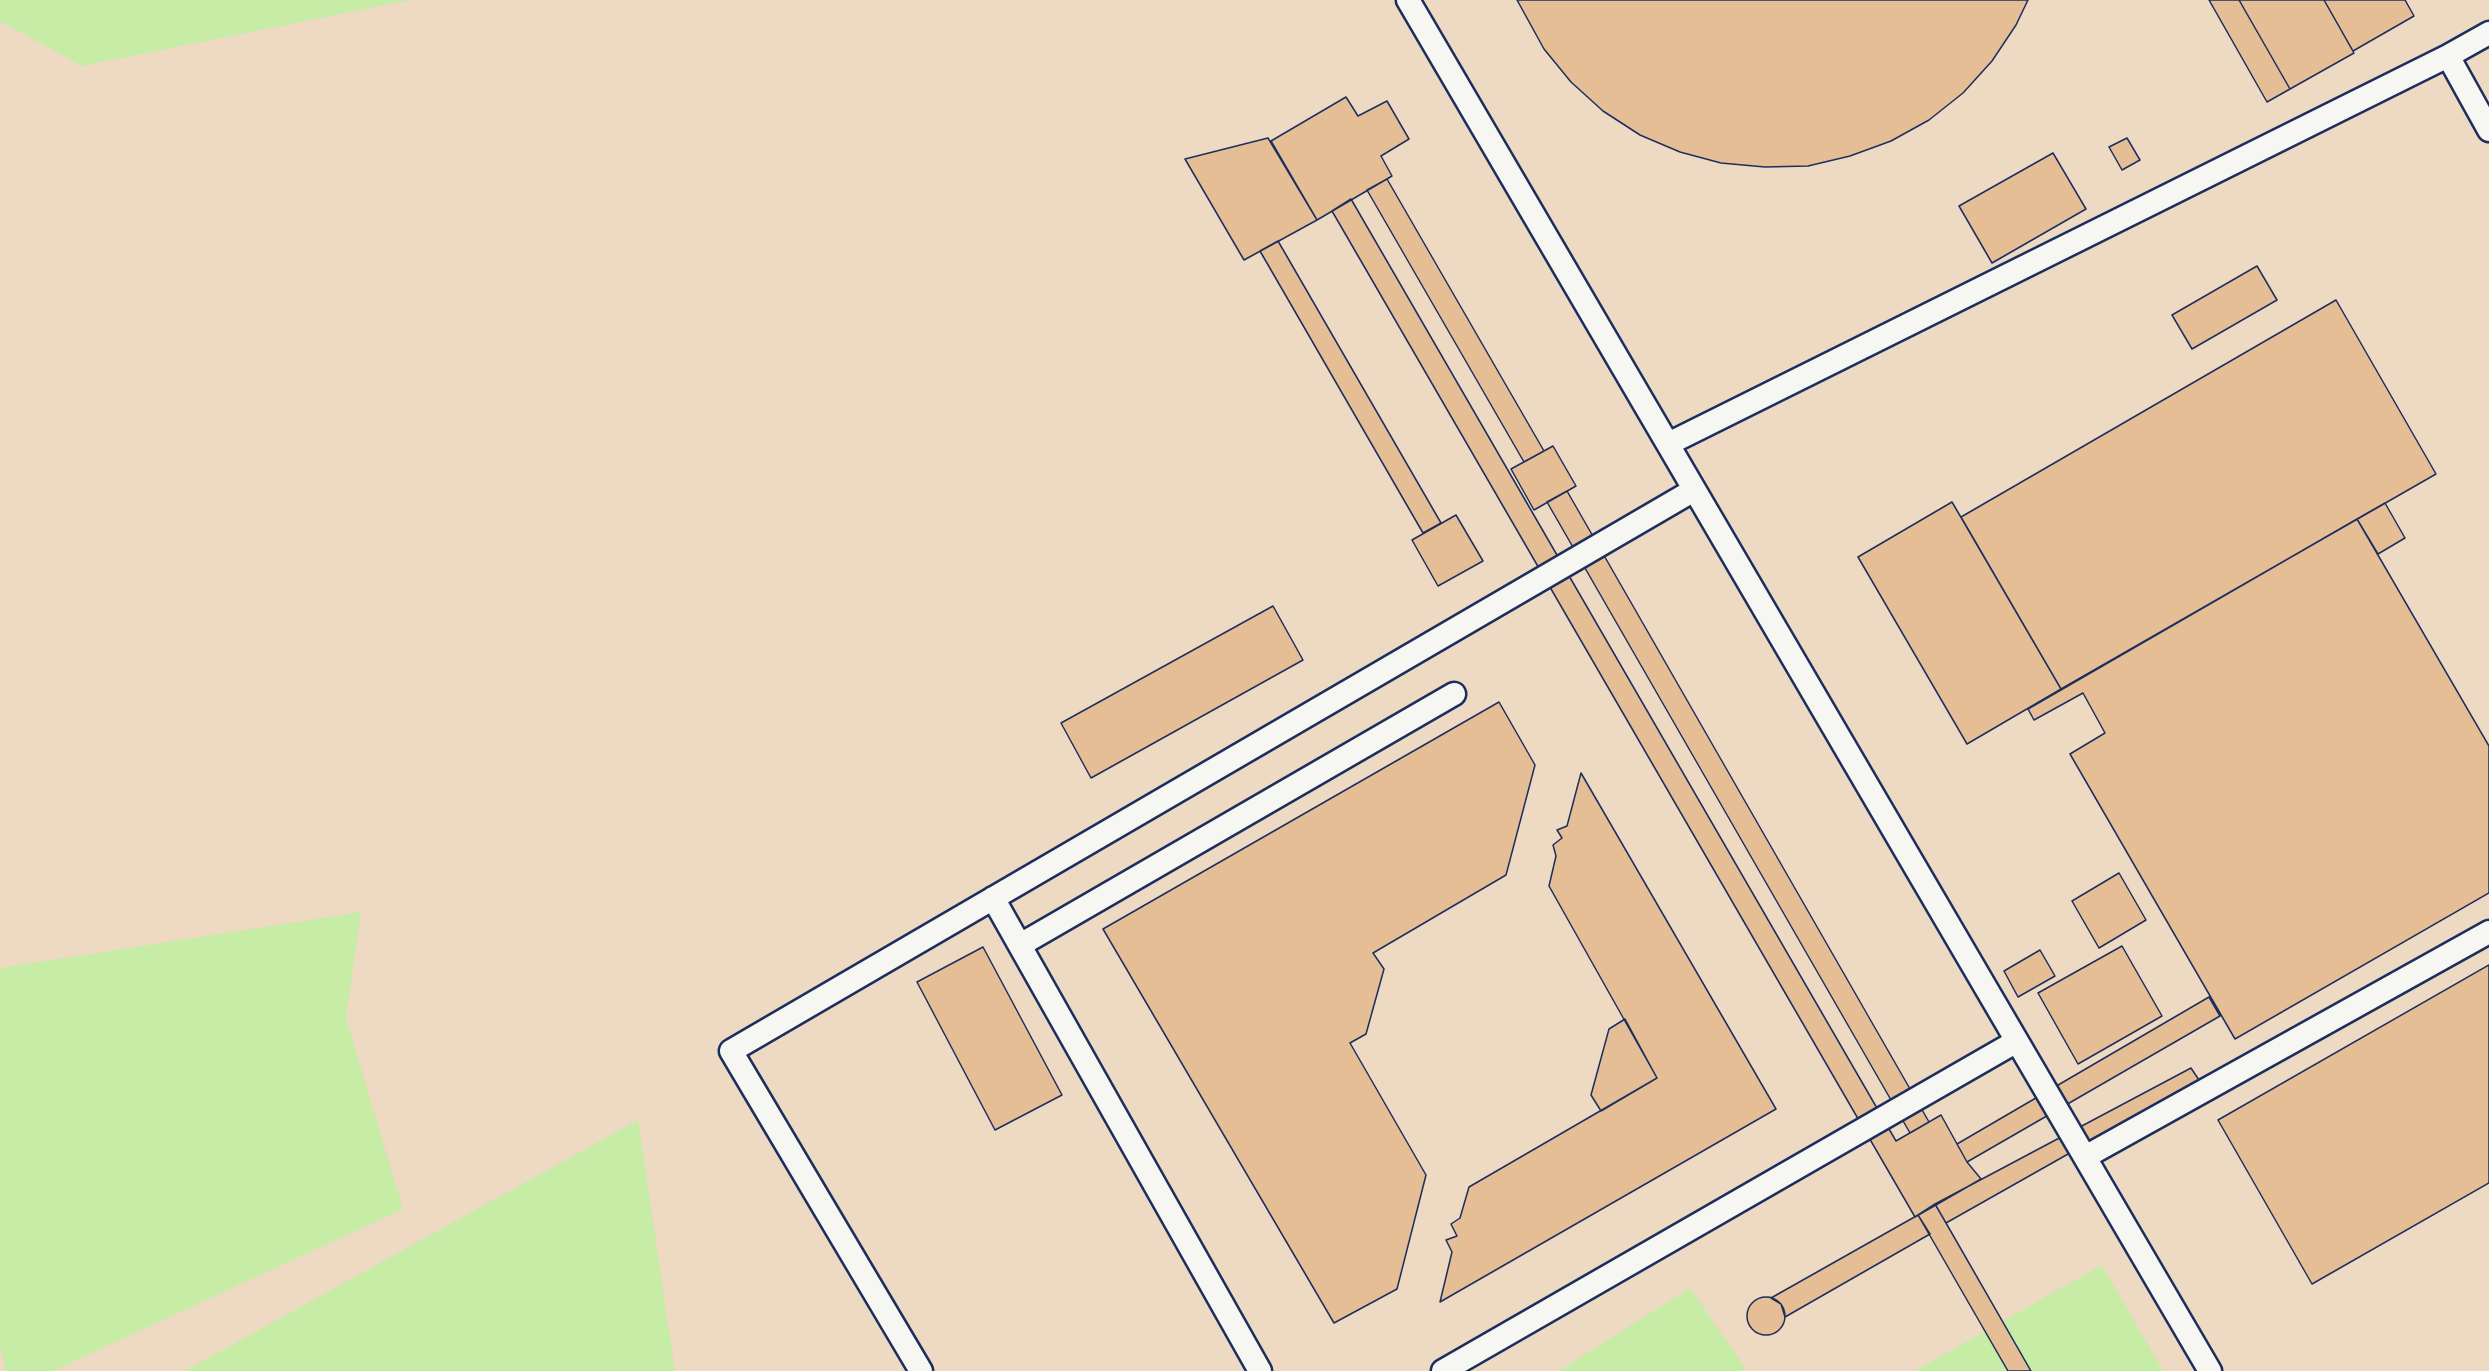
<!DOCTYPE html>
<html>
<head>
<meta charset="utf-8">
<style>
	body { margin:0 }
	canvas { display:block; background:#f1e5d6 }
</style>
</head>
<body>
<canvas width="2489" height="1371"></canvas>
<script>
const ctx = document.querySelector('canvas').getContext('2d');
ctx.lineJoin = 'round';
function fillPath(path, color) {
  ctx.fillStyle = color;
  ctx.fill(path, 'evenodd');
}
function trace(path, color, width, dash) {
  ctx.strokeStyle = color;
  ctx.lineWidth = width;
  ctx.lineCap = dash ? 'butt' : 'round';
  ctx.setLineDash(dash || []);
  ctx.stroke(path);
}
fillPath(new Path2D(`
	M0,0H2489V1371H0Z`), '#eed9c3');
fillPath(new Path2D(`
	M0,0H410L82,66L0,21Z
	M361,912L346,1019L403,1209L53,1371H6L0,1346V968Z
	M638,1120L675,1371H185Z
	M2102,1265L2163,1371H1915Z
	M1690,1288L1745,1368L1741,1371H1559Z`), '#c6eca6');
const building = new Path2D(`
	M1517,0H2028L2016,25L1992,61L1963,93L1929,120L1891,141L1850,156L1808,166L1765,167L1721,163L1680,152L1640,135L1603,111L1571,82L1544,49Z
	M2209,0H2239L2290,89L2267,102Z
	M2239,0H2324L2354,53L2290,89Z
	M2324,0H2405L2414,16L2353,51Z
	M1346,97L1358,116L1387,101L1409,139L1381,156L1392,176L1317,220L1271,141Z
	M1268,138L1317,220L1244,260L1185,159Z
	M2127,138L2140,160L2122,170L2109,147Z
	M2053,153L2086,209L1992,263L1959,206Z
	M1387,179L1544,451L1524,462L1367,190Z
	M1351,199L1896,1141L1941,1115L1967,1162L1981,1179L1915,1217L1332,211Z
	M1278,241L1441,523L1423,533L1260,251Z
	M2257,266L2277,300L2192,349L2172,315Z
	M2336,300L2436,474L2061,689L1961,517Z
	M1553,446L1576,486L1534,510L1511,469Z
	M1567,491L1929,1122L1910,1133L1547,502Z
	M1952,502L2061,689L1967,744L1858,557Z
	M2385,503L2405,538L2378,554L2357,519Z
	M1456,515L1483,561L1438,586L1412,540Z
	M2357,519L2489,746V893L2235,1039L2070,754L2105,733L2083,693L2034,720L2028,709Z
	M1273,606L1303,660L1091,778L1061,723Z
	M1499,702L1535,765L1506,875L1373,953L1384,969L1366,1034L1350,1043L1426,1175L1397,1289L1334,1323L1103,929Z
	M1581,773L1776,1109L1440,1302L1452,1252L1446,1240L1457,1236L1451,1224L1460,1218L1469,1187L1657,1078L1549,886L1556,856L1553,845L1562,838L1557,830L1567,826Z
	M2119,873L2146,920L2099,948L2072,901Z
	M2122,946L2162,1016L2078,1064L2038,993Z
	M983,947L1062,1095L995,1130L917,982Z
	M2040,950L2055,976L2018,997L2004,971Z
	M2489,965V1183L2312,1284L2218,1120Z
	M2209,997L2220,1016L1967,1162L1957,1144Z
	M1625,1019L1657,1078L1601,1111L1591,1095L1609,1029Z
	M2191,1068L2199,1080L1946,1223L1935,1204Z
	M1935,1204L1946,1223L2031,1371H2008L1918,1215Z
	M1918,1215L1930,1234L1785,1317L1781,1304L1771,1298Z
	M1747 1316a19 19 0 1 1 38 0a19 19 0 1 1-38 0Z`);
fillPath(building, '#e6be96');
trace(building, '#1b2f5e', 1.5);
const lane = new Path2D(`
	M1408,0L2210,1371
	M2448,56L2489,33
	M1668,444L2448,56L2489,130
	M993,898L1260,1371
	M1020,945L1454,694
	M2085,1157L2489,932
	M921,1371L731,1051L1694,490
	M1443,1371L2017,1041`);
trace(lane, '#1b2f5e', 27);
trace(lane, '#f6f6f2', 22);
</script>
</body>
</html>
